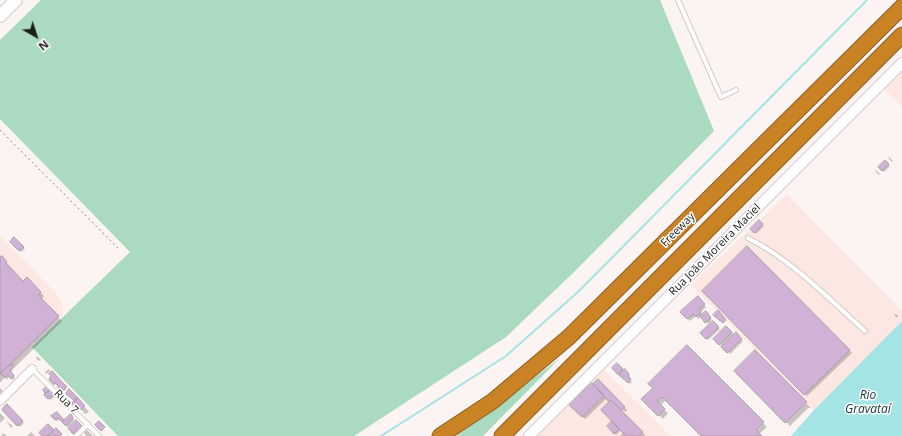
<!DOCTYPE html>
<html>
<head>
<meta charset="utf-8">
<style>
	body { margin:0 }
	#map { position:relative; width:902px; height:436px; overflow:hidden; background:#fcf4f2; font-family:"Open Sans",sans-serif }
	canvas { display:block }
	.north { position:absolute; left:16px; top:16px; width:40px; height:40px; -webkit-text-stroke:3px #fff; paint-order:stroke; rotate:141deg; font-size:11px; font-weight:700; line-height:16px; text-align:center; color:#1e1c1b }
	.north::after { content:''; display:block; margin:auto; width:14px; height:18px; background:#1e1c1b; clip-path:polygon(50% 0,100% 100%,50% 72%,0 100%) }
</style>
</head>
<body>
<div id="map">
<canvas width="902" height="436"></canvas>
<div class="north">N</div>
</div>
<script>
const ctx = document.querySelector('canvas').getContext('2d');
ctx.lineJoin = 'round';
function fillPath(path, color) {
  ctx.fillStyle = color;
  ctx.fill(path, 'evenodd');
}
function trace(path, color, width, dash) {
  ctx.strokeStyle = color;
  ctx.lineWidth = width;
  ctx.lineCap = dash ? 'butt' : 'round';
  ctx.setLineDash(dash || []);
  ctx.stroke(path);
}
function label(font, color, halo, rows, align = 'center') {
  ctx.font = font + ' "Open Sans",sans-serif';
  ctx.lineWidth = 3;
  ctx.setLineDash([]);
  ctx.textBaseline = 'middle';
  ctx.strokeStyle = halo;
  ctx.fillStyle = color;
  for (const [text, x, y, turn = 0] of rows) {
    ctx.save();
    ctx.translate(x, y);
    ctx.rotate((+turn || 0) * Math.PI / 180);
    ctx.textAlign = isNaN(turn) ? turn : align;
    if (halo) ctx.strokeText(text, 0, 0);
    ctx.fillText(text, 0, 0);
    ctx.restore();
  }
}
fillPath(new Path2D(`
	M902,72V107L884,89Z
	M787,194L902,311V321L814,410L691,285Z
	M0,236L57,294L62,304L63,314L0,377Z
	M604,370L671,436H537Z`), '#fce7e3');
fillPath(new Path2D(`
	M41,0H660L714,131L573,273L506,337L354,436H118L32,347L130,252L0,119V40Z
	M560,358L483,436H457Z`), '#aadac0');
fillPath(new Path2D(`
	M902,321V436H791L814,410Z`), '#a5e4e4');
fillPath(new Path2D(`
	M889,157L893,161L892,162L888,158Z
	M885,161L890,166L884,172L879,167Z
	M876,170L880,174L879,175L875,171Z
	M759,221L764,226L756,234L751,229Z
	M14,238L25,249L21,252L11,242Z
	M747,247L852,353L807,396L703,291Z
	M2,258L23,282L27,279L44,296L41,300L62,321L14,368L10,373L15,378L13,380L10,376L7,379L8,381L5,377L0,383V259Z
	M698,297L706,307L701,312L703,315L705,313L712,320L708,324L701,317L699,319L696,316L690,321L681,312Z
	M896,314L898,316L897,318L894,315Z
	M713,322L720,329L708,340L701,333Z
	M726,328L743,341L730,354L715,339Z
	M687,347L767,427L759,434L761,436H702L666,400L660,406L668,413L663,419L642,399L654,388Z
	M755,351L811,408H808L790,426L735,371Z
	M37,356L41,360L39,361L36,358Z
	M617,364L630,376L628,378L632,382L630,384L613,368Z
	M49,369L50,371L46,374L45,372Z
	M50,380L65,386L66,390L62,391L57,383L55,384Z
	M598,381L627,410L625,412L613,400L612,402L646,436H620L624,432L621,430L616,435L608,426L613,422L611,402L607,398L585,419L571,405Z
	M47,387L56,396L50,400L45,395L47,393L44,390Z
	M0,388L3,391L0,394Z
	M69,391L89,412L85,414L78,405L77,407L73,404L76,401Z
	M7,406L24,423L20,427L3,410Z
	M0,413L5,418L0,423Z
	M57,413L64,422L71,415L74,420L68,427L60,419L57,421L53,416Z
	M6,421L13,426L11,428Z
	M76,422L82,428L76,435L69,428Z
	M87,430L93,436H86L84,432Z
	M31,432L35,436H27Z
	M3,433L7,436H1Z`), '#0003');
trace(new Path2D(`
	M381,436L506,356L579,291L867,0`), '#a5e4e4', 2);
const building = new Path2D(`
	M885,160L889,164L882,171L878,167Z
	M759,220L763,224L754,233L750,229Z
	M14,237L24,247L19,251L10,242Z
	M747,246L850,350L804,395L702,291Z
	M2,256L7,262L6,263L23,281L27,277L41,292L38,295L59,316L0,374V257Z
	M698,296L705,304L699,309L701,312L696,317L693,314L687,319L680,312Z
	M718,310L726,320L723,323L713,315Z
	M706,311L711,318L705,323L700,316Z
	M713,321L719,327L706,339L700,333Z
	M726,326L732,332L719,345L713,339Z
	M736,332L742,339L727,353L721,347Z
	M687,345L764,422L756,430L762,436H701L662,397L657,401L665,409L658,416L641,399L653,388L648,384Z
	M755,350L807,402L785,423L734,371Z
	M617,363L623,369L618,375L612,368Z
	M11,364L14,366L10,370L14,376L11,379L8,375L5,378L1,373Z
	M625,369L629,374L628,376L631,379L628,383L619,375Z
	M52,371L67,387L63,390L58,388V385H57L55,382L54,385L49,380L51,375L49,374Z
	M598,379L625,407L621,410L611,400L609,402L593,384Z
	M592,383L604,395L582,417L569,405Z
	M47,386L50,389L46,393L51,390L55,394L48,399L44,395L45,393L43,390Z
	M69,389L78,398L75,401L66,394Z
	M78,398L85,406L81,410L76,404L74,406L72,403Z
	M611,400L643,432L639,436H626L601,410Z
	M7,404L23,421L17,426L2,410Z
	M57,412L64,420L62,422L58,418L55,420L51,416Z
	M71,414L73,418L66,426L62,422Z
	M76,420L82,426L73,434L68,428Z
	M99,421L105,427L101,431L95,425Z
	M612,421L619,429L614,434L607,426Z
	M48,424L54,430L47,436H42L39,433Z
	M56,428L62,434L60,436H48Z`);
fillPath(building, '#d2b1d7');
trace(building, '#a7a2a7', 1);
const service = new Path2D(`
	M678,0L721,97L736,90
	M748,238C793,261 828,298 865,331
	M32,369L99,436
	M76,436L88,424`);
const minor = new Path2D(`
	M0,401L32,369`);
const tertiary = new Path2D(`
	M529,436L902,63`);
const secondary = new Path2D(`
	M0,16L16,0`);
const motorway = new Path2D(`
	M440,436L493,401L569,337L902,7
	M502,436L902,35`);
trace(service, '#d2cbc8', 6);
trace(minor, '#d2cbc8', 10);
trace(tertiary, '#d2cbc8', 12);
trace(secondary, '#d2cbc8', 14);
trace(motorway, '#8e5f21', 17);
trace(new Path2D(`
	M0,130L119,249`), '#8e8988', 1, [2, 3]);
trace(service, '#fff', 4);
trace(minor, '#fff', 8);
trace(tertiary, '#fff', 10);
trace(secondary, '#fff', 12);
trace(motorway, '#ca8324', 15);
label('11px', '#1e1c1b', '#fff', [
	["Freeway",678,230,-45],
	["Rua João Moreira Maciel",715,250,-45],
	["Rua 7",66,402,45]
]);
label('italic 12px', '#133333', '#fff', [
	["Rio",868,396],
	["Gravataí",868,410]
]);
</script>
</body>
</html>
